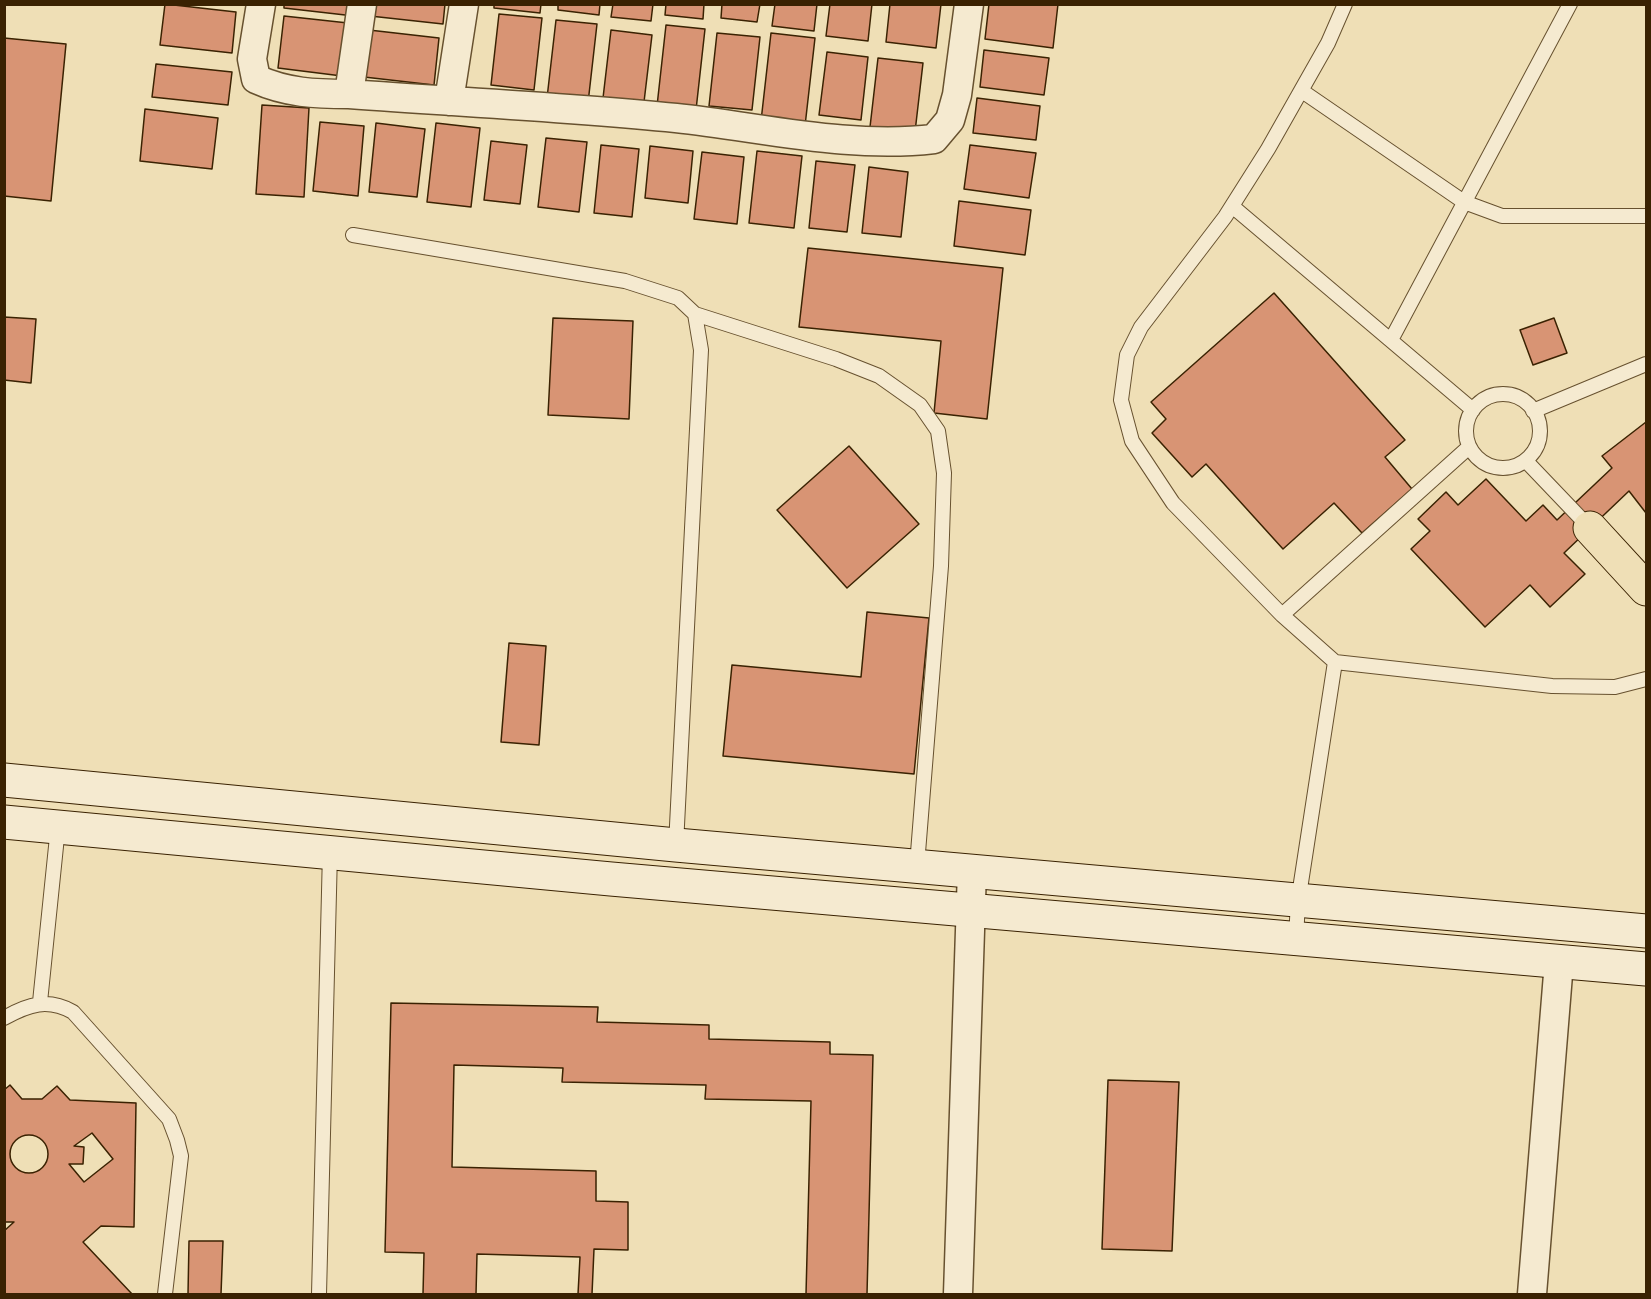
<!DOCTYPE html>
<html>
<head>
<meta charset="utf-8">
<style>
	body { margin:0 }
	#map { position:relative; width:1651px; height:1299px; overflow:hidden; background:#efdfb6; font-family:"Libre Caslon Text",serif }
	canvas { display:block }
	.frame { position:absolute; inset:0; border:6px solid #3a2202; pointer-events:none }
</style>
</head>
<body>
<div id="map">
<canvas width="1651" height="1299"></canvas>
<div class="frame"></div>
</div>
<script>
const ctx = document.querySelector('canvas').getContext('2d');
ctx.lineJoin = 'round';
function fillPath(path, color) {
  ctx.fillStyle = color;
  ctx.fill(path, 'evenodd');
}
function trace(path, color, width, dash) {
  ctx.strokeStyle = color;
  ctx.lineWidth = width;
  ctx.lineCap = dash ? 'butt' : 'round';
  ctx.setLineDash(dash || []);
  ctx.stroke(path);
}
const building = new Path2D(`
	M165,4L236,12L232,53L160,45Z
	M284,4H355L354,16L284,8Z
	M371,4H445L443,24L370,16Z
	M494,4H541L540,13L494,8Z
	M558,4H600L599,15L558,10Z
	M613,4H653L651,21L611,17Z
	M666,4H704L703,19L665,15Z
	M722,4H760L757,22L721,18Z
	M775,4H817L814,31L772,26Z
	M830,4H872L868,41L826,36Z
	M890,4H941L936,48L886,42Z
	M989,4H1058L1053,48L985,39Z
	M499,14L542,18L534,90L491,85Z
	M284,16L348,23L342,76L278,68Z
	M556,20L597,24L588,103L547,98Z
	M666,25L705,29L696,110L657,106Z
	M369,30L439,38L434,85L364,77Z
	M611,30L652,35L644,102L603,98Z
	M717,33L760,37L752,110L709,106Z
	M771,33L815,38L805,126L761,121Z
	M4,38L66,44L51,201L4,196Z
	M984,50L1049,58L1044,95L980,87Z
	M827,52L868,57L861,120L819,115Z
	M878,58L923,63L915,132L870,127Z
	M156,64L232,72L228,105L152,97Z
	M977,98L1040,106L1036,140L973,133Z
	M262,105L309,108L304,197L256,194Z
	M145,109L218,118L212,169L140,161Z
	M320,122L364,126L358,196L313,191Z
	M376,123L425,129L417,197L369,192Z
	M436,123L480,128L471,207L427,202Z
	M546,138L587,142L579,212L538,207Z
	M491,141L527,145L520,204L484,200Z
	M601,145L639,149L632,217L594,213Z
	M970,145L1036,153L1029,198L964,189Z
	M650,146L693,151L688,203L645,198Z
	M757,151L802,156L794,228L749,223Z
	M702,152L744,157L737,224L694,219Z
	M816,161L855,165L847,232L809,228Z
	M869,167L908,172L901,237L862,233Z
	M959,201L1031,210L1025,255L954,246Z
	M808,248L1003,268L987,419L934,413L941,341L799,327Z
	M1274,293L1405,440L1385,457L1412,489L1362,533L1334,503L1283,549L1206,464L1192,477L1152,433L1166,419L1151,402Z
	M4,317L36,319L31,383L4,380Z
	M553,318L633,321L629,419L548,415Z
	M1554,318L1567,353L1533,365L1520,330Z
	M1646,422V513L1629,491L1564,553L1585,574L1550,607L1530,585L1485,627L1411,549L1430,531L1418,519L1446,492L1458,505L1486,479L1526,521L1543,505L1557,520L1612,468L1602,456Z
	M849,446L919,524L847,588L777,510Z
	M867,612L929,618L914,774L723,756L732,665L861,677Z
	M509,643L546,646L539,745L501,742Z
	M391,1003L598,1007L597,1022L709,1025V1039L830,1042V1054L873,1055L867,1294H806L811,1101L705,1099L706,1085L562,1082L563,1068L454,1065L452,1167L596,1171V1201L628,1202V1250L594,1249L592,1294H578L580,1257L477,1254L476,1294H423L424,1253L385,1252Z
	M1108,1080L1179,1082L1172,1251L1102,1249Z
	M10,1085L22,1099H42L57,1086L70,1100L136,1103L134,1227L101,1226L83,1242L132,1294H4V1231L14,1222H4V1090Z
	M92,1133L113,1159L84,1182L69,1164H83L84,1147L74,1146Z
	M10 1154a19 19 0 1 1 38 0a19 19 0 1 1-38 0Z
	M189,1241H223L221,1294H188Z`);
fillPath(building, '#d89474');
trace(building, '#3a2202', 1.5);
const lane = new Path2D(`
	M1345,4L1328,43L1268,149L1225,217L1141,327L1127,355L1121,400L1132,441L1173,503L1282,615L1335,662L1552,686L1615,687L1646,679
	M1302,91L1464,202L1502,216H1646
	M1232,206L1473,410
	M353,235L625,281L678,298L695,314L701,350L676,845
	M695,314L836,359L879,376L920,405L938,431L944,473L941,566L917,865
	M1391,340L1570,4
	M1466 431a37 37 0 1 1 74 0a37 37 0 1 1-74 0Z
	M1533,411L1646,364
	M1526,461L1590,528
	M1282,615L1469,447
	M1296,938L1298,902L1335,662
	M40,1002L58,827
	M4,1018C29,1004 48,998 73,1012L169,1119L177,1140L181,1156L165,1294
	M319,1294L330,852`);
const street = new Path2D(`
	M261,4L252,59L256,79C287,93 315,94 349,94C457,102 567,107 676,118C761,127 848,149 934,139L950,120L957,95L969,4
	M349,94L362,4
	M449,101L464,4
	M958,1294L972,870
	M1532,1294L1559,962`);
const secondary = new Path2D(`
	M4,780L676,845L1646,931
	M4,822L611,879L1646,969`);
const primary = new Path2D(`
	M1590,528L1646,589`);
trace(lane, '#67512f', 16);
trace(street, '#67512f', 31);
trace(secondary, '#3a2202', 35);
trace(primary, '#3a2202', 35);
trace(lane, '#f5ead0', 14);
trace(street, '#f5ead0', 28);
trace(secondary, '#f5ead0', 33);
trace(primary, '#efdfb6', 33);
</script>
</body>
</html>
